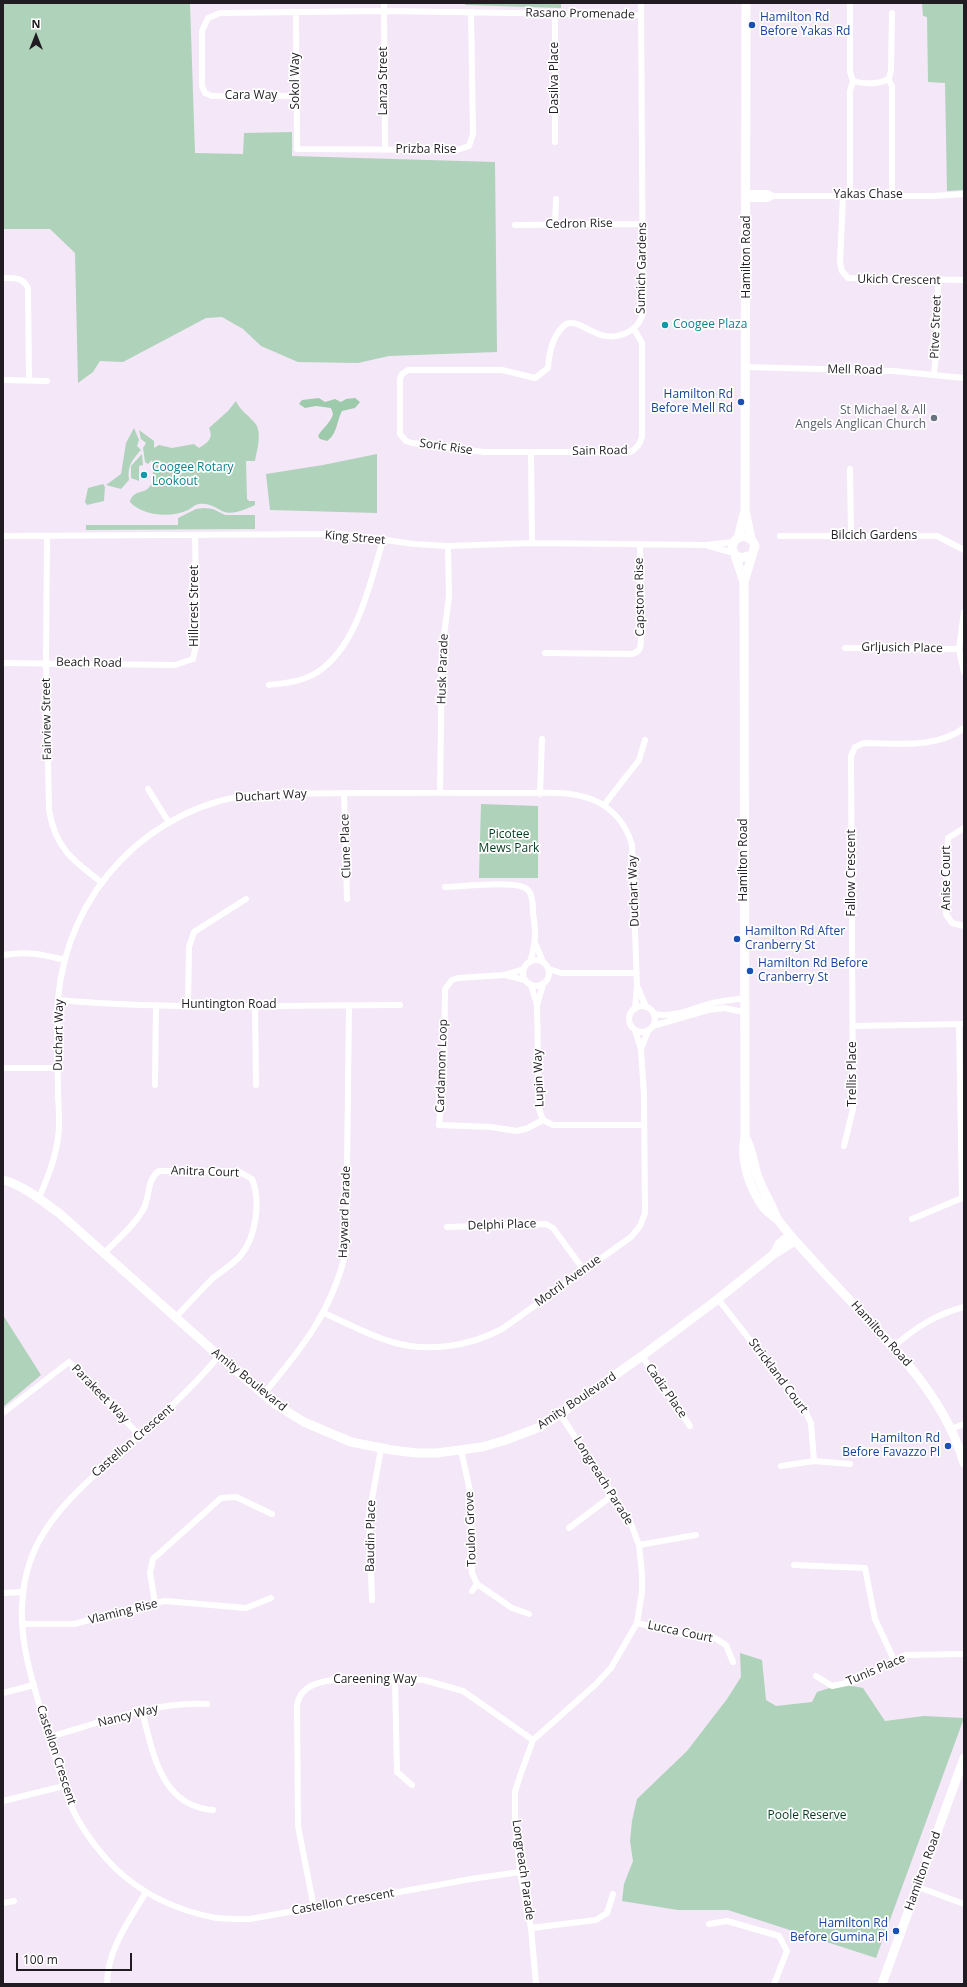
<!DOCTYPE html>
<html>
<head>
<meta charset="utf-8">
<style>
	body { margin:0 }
	#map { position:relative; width:967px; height:1987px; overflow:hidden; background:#f4e7f7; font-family:"Open Sans",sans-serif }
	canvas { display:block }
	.frame { position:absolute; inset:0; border:4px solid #201c21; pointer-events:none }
	.north { position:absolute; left:16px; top:16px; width:40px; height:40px; -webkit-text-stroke:3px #fff; paint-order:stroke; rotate:0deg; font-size:11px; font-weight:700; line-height:16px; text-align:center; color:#201c21 }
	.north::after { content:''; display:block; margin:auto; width:14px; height:18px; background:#201c21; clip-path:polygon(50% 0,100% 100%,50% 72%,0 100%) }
	.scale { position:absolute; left:16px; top:1953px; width:116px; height:18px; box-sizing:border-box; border:2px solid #201c21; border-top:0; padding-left:5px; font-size:12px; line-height:14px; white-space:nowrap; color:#201c21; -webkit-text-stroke:3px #fff; paint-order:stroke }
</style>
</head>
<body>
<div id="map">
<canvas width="967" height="1987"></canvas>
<div class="frame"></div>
<div class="north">N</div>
<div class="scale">100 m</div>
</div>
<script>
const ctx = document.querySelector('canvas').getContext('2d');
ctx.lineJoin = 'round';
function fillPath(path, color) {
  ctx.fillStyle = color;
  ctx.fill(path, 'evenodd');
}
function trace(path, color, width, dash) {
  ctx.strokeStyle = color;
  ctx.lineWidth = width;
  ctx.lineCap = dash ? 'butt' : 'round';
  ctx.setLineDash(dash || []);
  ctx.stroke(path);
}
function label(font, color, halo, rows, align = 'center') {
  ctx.font = font + ' "Open Sans",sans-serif';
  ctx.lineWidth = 3.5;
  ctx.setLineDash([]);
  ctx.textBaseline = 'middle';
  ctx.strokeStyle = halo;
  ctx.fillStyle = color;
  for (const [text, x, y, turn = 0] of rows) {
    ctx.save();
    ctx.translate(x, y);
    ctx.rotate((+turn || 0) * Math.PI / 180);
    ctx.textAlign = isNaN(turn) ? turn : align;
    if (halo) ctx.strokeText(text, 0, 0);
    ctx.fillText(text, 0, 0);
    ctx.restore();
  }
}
fillPath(new Path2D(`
	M3,3H190L195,153L243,154L244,133L292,132V156L495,162L497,352L389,356L358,363L298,362L261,346L243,329L222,317L206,318L123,362L100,361L93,372L78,383L75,253L50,229H3Z
	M465,3H561V8L465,5Z
	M922,3H964V190L947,191L945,83L928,82L927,17L923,16Z
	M236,401C240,410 247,414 254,422C263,431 257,450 255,461H246L247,499L249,501H255V505C246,509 232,516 222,511C214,507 209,503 199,504C194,505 192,508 188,510C172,518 142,516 130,502C135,483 158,504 152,460L148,464L145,462L143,448L146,443L141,439L139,430L154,441V448L159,445L172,448L194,444L199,448C207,443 214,439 209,428L228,411Z
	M134,428L139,440L137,446L141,450C132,460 127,466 129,480L121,489L106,485L121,474L126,443Z
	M142,454L143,465L139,466V481L131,478V466Z
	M377,454V513L270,510L266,474L323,465Z
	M103,484L105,487L104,501L87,505L85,502L88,488Z
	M204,508L213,509L225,515H255V529L86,530V525H178V518L196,509Z
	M481,804L538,806V878H479Z
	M3,1315L41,1375L3,1407Z
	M740,1653L762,1660L766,1700L776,1706L812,1702L817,1692L842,1684L863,1688L885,1721L924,1716L964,1718L876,1958L728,1910H678L622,1901L624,1884L633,1861L630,1841L632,1821L637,1799L687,1751L727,1699L741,1677Z`), '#afd2ba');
fillPath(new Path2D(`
	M319,398L325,402L335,399L341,402L346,399L355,398L360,402L355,408L342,411C337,420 337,435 327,441L320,439L318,436C322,428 331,423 333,414L331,408L316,406L305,408L299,404L302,400Z`), '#9ecaac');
trace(new Path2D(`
	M384,3L385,150
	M850,3V72L853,81C863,84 881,85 889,78L891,71L892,13
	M296,13L297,149L457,150L469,146L473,134L471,12
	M888,79L892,86V195
	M296,96H212L205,93L202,86V31L208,18L220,13L384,11L641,15
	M555,142V15
	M747,193H767L773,196H934L964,194
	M843,195L840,263L842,271L848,278L964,280
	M850,195V91L853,81
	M747,199H767L773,196
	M555,224L556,199
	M515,225L643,224
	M3,278C13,278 23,277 28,288L29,380
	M634,329L642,343V437C640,444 637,449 630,452H484L412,443L406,441L400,434V379L402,374L408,370H502L535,378L548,368C549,353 553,334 566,324C583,317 599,349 630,331C638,326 642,320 643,311L641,3
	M746,367L893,371L964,378
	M934,374L937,344L938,280
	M3,380L47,381
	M531,452L532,543
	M850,469L851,536
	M3,536L342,534L414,544L448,546L532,543L706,545L734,542
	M47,536L46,662L49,810C55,847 72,860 101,882
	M780,536H937L964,550
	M709,546L734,553
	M964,612L959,649L964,672
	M845,648L959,649
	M545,653L632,654C640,652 641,647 641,640L640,545
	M3,663L175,665L193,659L197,641L195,535
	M269,685C285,683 301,682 316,673C357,648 370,583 383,540
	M148,789L168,821
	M440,792L442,651L449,596L448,546
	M344,794L347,899
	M540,794L542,739
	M604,805L639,760L645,740
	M964,828L948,838L946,914L952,923L964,926
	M445,887C461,887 518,879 528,890C533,895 533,906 533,913C536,932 536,943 530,962
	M536,945L543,962
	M3,955C27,951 41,954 65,960
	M523 973a13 13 0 1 1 26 0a13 13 0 1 1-26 0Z
	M524,969L504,975L458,978L452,980L445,989L444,1069L439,1125L491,1127L517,1131L528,1128L543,1120
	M549,969L561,973H636
	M505,975L525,980
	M531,985L537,1005L539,1109L543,1120L553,1125H644
	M638,988L646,1007
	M58,1000C172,1010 286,1005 400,1005
	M188,1005L189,947L194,932L246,899
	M537,1005L543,985
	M255,1006L256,1085
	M629 1019a13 13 0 1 1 26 0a13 13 0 1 1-26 0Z
	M655,1014C675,1018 693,1008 713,1003C723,1001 733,1000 744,998
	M653,1026L708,1010L724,1008L744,1012
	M853,1026L964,1024
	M641,1049L648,1031
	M3,1068H58
	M155,1085L156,1005
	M844,1146L853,1109L851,756L855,747L864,743C898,743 936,749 964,728
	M39,1198C47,1179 55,1160 58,1138C60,1125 59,1110 58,1096C58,1064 56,1031 58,999C67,892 150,804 258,794C339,793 420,792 501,793C530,794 564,789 591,799C612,807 626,824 632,845L637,986L635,1009
	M912,1219L962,1198L959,1025
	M447,1227L546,1224L553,1228L583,1269
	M104,1253C118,1239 135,1225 144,1208C150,1195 147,1179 159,1171H238L252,1179C261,1201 256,1237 241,1255C233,1265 221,1271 212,1279C200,1291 188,1304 176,1317
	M718,1299L804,1409L811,1423L814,1461
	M324,1313C346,1323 368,1335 392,1342C428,1353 470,1346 502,1329L631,1237L640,1226L645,1213L644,1096L641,1049L635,1030
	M893,1347C915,1328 936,1314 964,1307
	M219,1356C188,1393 153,1423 118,1454C88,1481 58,1506 39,1541C28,1561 23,1584 22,1607C20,1651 37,1695 49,1737C58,1765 64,1794 78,1820C88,1837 101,1854 115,1868C143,1895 179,1911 216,1918C227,1919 239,1919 250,1919L471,1879L520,1872
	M642,1356L690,1426
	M263,1395C302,1348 332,1312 346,1251L349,1005
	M3,1413L69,1362L139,1435
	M951,1429L964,1424
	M461,1450L470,1491L472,1573L477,1584L512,1608L529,1614
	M781,1466L814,1461L850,1464
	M569,1528L613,1495
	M639,1545L696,1535
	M794,1565L865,1568L875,1619L894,1660
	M472,1591L477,1584
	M3,1593L23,1592
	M372,1600L369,1515L381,1449
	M155,1603L150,1573L153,1559L221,1498L236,1497L272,1514
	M637,1623L691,1636L713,1637L726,1645L733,1662
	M22,1624H74L155,1603L165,1601L246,1608L271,1598
	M816,1676L832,1686L856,1681L894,1660L906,1655L964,1654
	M395,1680L397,1772L412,1785
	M3,1693L34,1685
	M142,1711C153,1752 160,1806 213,1810
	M49,1737C100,1723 154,1701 207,1704
	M3,1801L64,1786
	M918,1887L964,1904
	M3,1903L14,1901
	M314,1908L298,1826L297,1706C299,1687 317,1682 333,1680H424L463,1691L533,1740
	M709,1924L727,1921L779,1936L787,1951L774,1984
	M531,1928L596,1920L607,1913L613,1894
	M107,1984C107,1950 129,1921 146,1892
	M536,1984L531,1928L520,1872L515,1821V1792L520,1776L533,1740L595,1685L611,1668L637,1623L642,1592V1574L639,1545L630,1521L560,1414`), '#fff', 6);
trace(new Path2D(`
	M746,3L745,510L751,539
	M738,538L744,514
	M735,555L744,582
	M751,555L741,558L735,555L732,548C734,534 750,532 755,546L744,582L745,1137C740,1160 750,1190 764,1208C768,1213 774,1216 778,1220C782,1225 786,1230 790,1235C813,1261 836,1286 860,1311C903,1357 946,1402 964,1463
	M745,1137C754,1151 753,1168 760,1182C765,1195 773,1206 777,1219
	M3,1180C23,1185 42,1201 59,1213L219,1356L275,1404L304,1422L351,1442L392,1450L416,1453H437L482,1447L506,1440L540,1427L560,1414L642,1356L718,1299L774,1254L795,1241
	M774,1254L779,1244L790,1235
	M882,1984L964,1758`), '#fff', 9);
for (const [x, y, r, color] of [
	[752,25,4,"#1a4fb4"],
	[665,325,4,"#0f9aa8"],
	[741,402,4,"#1a4fb4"],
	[934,418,4,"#6b7280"],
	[144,475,4,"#0f9aa8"],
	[737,939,4,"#1a4fb4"],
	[750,971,4,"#1a4fb4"],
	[948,1446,4,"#1a4fb4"],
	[896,1931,4,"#1a4fb4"]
]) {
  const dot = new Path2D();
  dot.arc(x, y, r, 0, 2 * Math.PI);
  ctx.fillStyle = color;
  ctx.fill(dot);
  trace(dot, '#fff', 1.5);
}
label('12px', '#201c21', '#fff', [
	["Rasano Promenade",580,14,1],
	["Dasilva Place",555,78,-90],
	["Sokol Way",296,81,-90],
	["Lanza Street",384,81,-90],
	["Cara Way",251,96],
	["Prizba Rise",426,150],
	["Yakas Chase",868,195],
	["Cedron Rise",579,224,-1],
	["Hamilton Road",747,257,-90],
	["Sumich Gardens",642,268,-89],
	["Ukich Crescent",899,280,1],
	["Pitve Street",936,327,-88],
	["Mell Road",855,370,1],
	["Soric Rise",446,447,8],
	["Sain Road",600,451,-1],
	["Bilcich Gardens",874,536],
	["King Street",355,538,5],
	["Capstone Rise",640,597,-91],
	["Hillcrest Street",195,606,-90],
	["Grljusich Place",902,648,1],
	["Beach Road",89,663,1],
	["Husk Parade",443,669,-88],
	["Fairview Street",47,719,-91],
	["Duchart Way",271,796,-3],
	["Clune Place",346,846,-92],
	["Hamilton Road",744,860,-90],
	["Fallow Crescent",852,873,-90],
	["Anise Court",947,878,-90],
	["Duchart Way",634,891,-92],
	["Huntington Road",229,1005],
	["Duchart Way",59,1035,-89],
	["Cardamom Loop",442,1066,-88],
	["Trellis Place",853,1074,-90],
	["Lupin Way",539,1078,-92],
	["Anitra Court",205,1172,2],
	["Hayward Parade",345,1212,-88],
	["Delphi Place",502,1225,-2],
	["Motril Avenue",568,1281,-36],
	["Hamilton Road",881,1334,48],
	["Strickland Court",778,1376,53],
	["Amity Boulevard",249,1380,39],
	["Cadiz Place",666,1391,55],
	["Parakeet Way",100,1394,46],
	["Amity Boulevard",577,1401,-34],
	["Castellon Crescent",133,1441,-41],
	["Longreach Parade",603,1481,58],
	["Toulon Grove",471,1529,-92],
	["Baudin Place",371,1536,-89],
	["Vlaming Rise",123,1612,-14],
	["Lucca Court",680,1632,12],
	["Tunis Place",876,1670,-23],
	["Careening Way",375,1680],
	["Nancy Way",128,1716,-14],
	["Castellon Crescent",56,1755,72],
	["Longreach Parade",523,1870,82],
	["Hamilton Road",923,1871,-70],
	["Castellon Crescent",343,1902,-10]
]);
label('12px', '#164399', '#fff', [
	["Hamilton Rd",760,18],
	["Before Yakas Rd",760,32],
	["Hamilton Rd",733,395,"right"],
	["Before Mell Rd",733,409,"right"],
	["Hamilton Rd After",745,932],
	["Cranberry St",745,946],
	["Hamilton Rd Before",758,964],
	["Cranberry St",758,978],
	["Hamilton Rd",940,1439,"right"],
	["Before Favazzo Pl",940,1453,"right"],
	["Hamilton Rd",888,1924,"right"],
	["Before Gumina Pl",888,1938,"right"]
], 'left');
label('12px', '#0d838f', '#fff', [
	["Coogee Plaza",673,325],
	["Coogee Rotary",152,468],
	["Lookout",152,482]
], 'left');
label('12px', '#5b616d', '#fff', [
	["St Michael & All",926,411],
	["Angels Anglican Church",926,425]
], 'right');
label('12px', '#033b1f', '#fff', [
	["Picotee",509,835],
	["Mews Park",509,849],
	["Poole Reserve",807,1816]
]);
</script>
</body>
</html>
